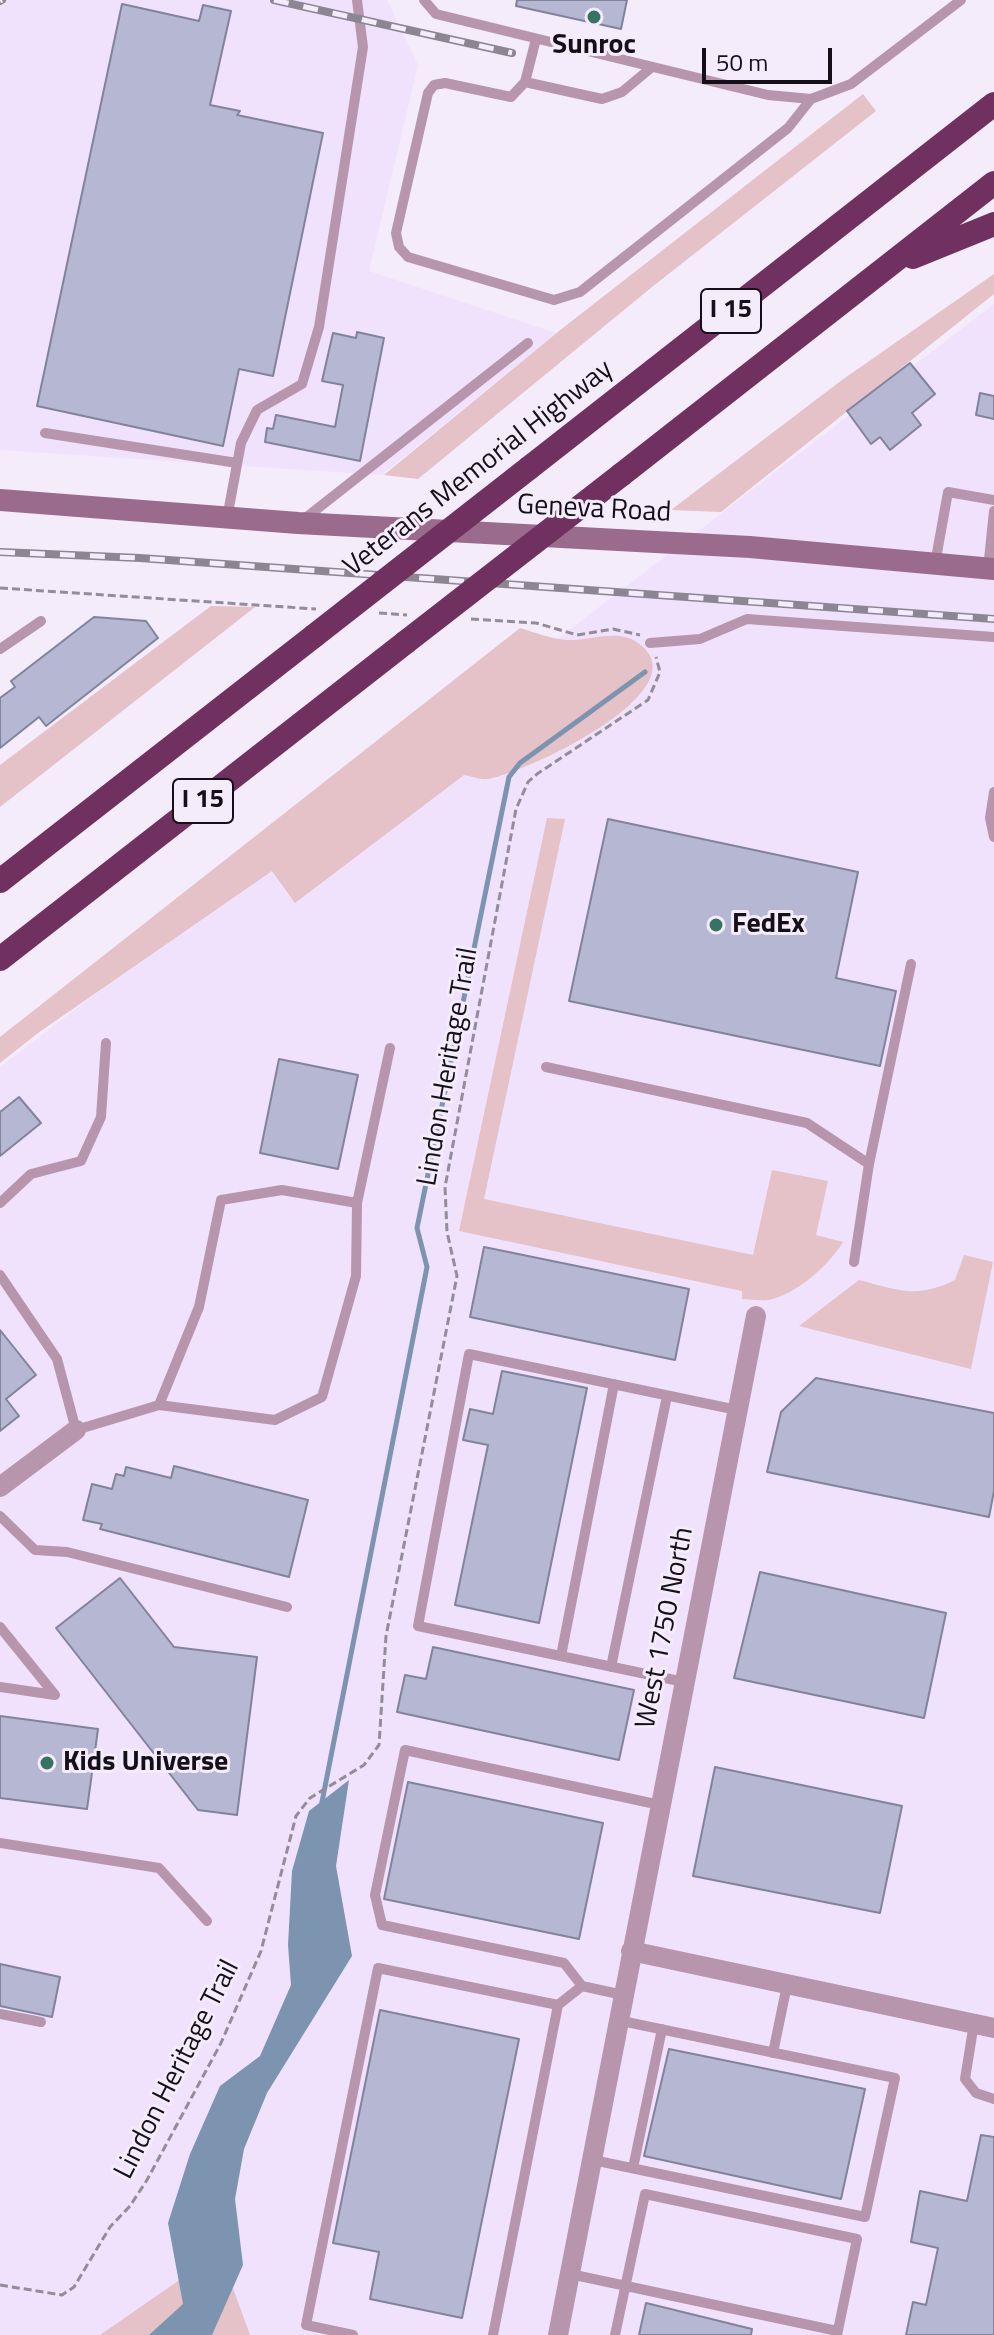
<!DOCTYPE html>
<html>
<head>
<meta charset="utf-8">
<style>
	body { margin:0 }
	#map { position:relative; width:994px; height:2335px; overflow:hidden; background:#f4ebfb; font-family:"Titillium Web",sans-serif }
	canvas { display:block }
	.scale { position:absolute; left:702px; top:48px; width:130px; height:36px; box-sizing:border-box; border:4px solid #140f18; border-top:0; padding-left:10px; font-size:24px; line-height:28px; white-space:nowrap; color:#140f18; -webkit-text-stroke:6px #f4ebfb; paint-order:stroke }
</style>
</head>
<body>
<div id="map">
<canvas width="994" height="2335"></canvas>
<div class="scale">50 m</div>
</div>
<script>
const ctx = document.querySelector('canvas').getContext('2d');
ctx.lineJoin = 'round';
function fillPath(path, color) {
  ctx.fillStyle = color;
  ctx.fill(path, 'evenodd');
}
function trace(path, color, width, dash) {
  ctx.strokeStyle = color;
  ctx.lineWidth = width;
  ctx.lineCap = dash ? 'butt' : 'round';
  ctx.setLineDash(dash || []);
  ctx.stroke(path);
}
function label(font, color, halo, rows, align = 'center') {
  ctx.font = font + ' "Titillium Web",sans-serif';
  ctx.lineWidth = 6;
  ctx.setLineDash([]);
  ctx.textBaseline = 'middle';
  ctx.strokeStyle = halo;
  ctx.fillStyle = color;
  for (const [text, x, y, turn = 0] of rows) {
    ctx.save();
    ctx.translate(x, y);
    ctx.rotate((+turn || 0) * Math.PI / 180);
    ctx.textAlign = isNaN(turn) ? turn : align;
    if (halo) ctx.strokeText(text, 0, 0);
    ctx.fillText(text, 0, 0);
    ctx.restore();
  }
}
fillPath(new Path2D(`
	M0,0H387L418,65L369,271L556,333L382,475L0,450Z
	M994,304V2335H0V1067Z`), '#f0e2fd');
fillPath(new Path2D(`
	M863,94L876,111L652,287L418,479L384,475L559,331Z
	M994,274V294L721,512L671,510L842,380Z
	M211,606L255,607L0,807V765Z
	M520,628C534,632 551,639 567,640C590,641 617,628 638,643C705,690 523,774 488,779C480,780 471,776 464,775L295,903L272,871L38,1033L0,1063V1037Z
	M547,818L565,819L484,1199L753,1255L772,1170L828,1181L816,1235L843,1242C829,1265 796,1295 768,1300C760,1301 750,1299 742,1299V1291L459,1231Z
	M964,1255L993,1262L971,1369L799,1326L859,1280C898,1290 917,1299 955,1280Z
	M226,2269L250,2335H100L194,2270Z`), '#e5c1c8');
fillPath(new Path2D(`
	M349,1780L336,1866L352,1956L267,2093L244,2149L235,2199L243,2265L212,2335H149L183,2304L168,2223L190,2154L220,2086L260,2056L291,1985L288,1945L292,1871L309,1811Z`), '#7d94b0');
trace(new Path2D(`
	M321,1807L427,1267L417,1228L509,777L520,763L645,672`), '#7d94b0', 5);
const building = new Path2D(`
	M517,0H627L621,29L516,6Z
	M122,4L199,21L203,5L231,11L210,105L240,111L237,115L323,133L273,376L239,369L223,446L37,406Z
	M357,332L384,338L360,461L265,442L267,428L273,429L276,415L335,427L343,385L322,381L333,333L356,338Z
	M910,363L935,394L912,413L921,425L890,450L880,437L871,444L847,411Z
	M980,393L994,396V419L976,415Z
	M94,617L146,621L158,638L46,726L39,717L0,748V698L15,687L11,681Z
	M608,819L858,872L836,978L896,991L880,1066L569,1001Z
	M279,1059L358,1075L338,1169L260,1153Z
	M19,1097L41,1123L0,1156V1112Z
	M484,1247L689,1289L675,1360L470,1317Z
	M0,1330L36,1375L6,1399L19,1416L0,1431Z
	M502,1371L587,1388L539,1623L455,1605L488,1445L463,1440L470,1409L493,1414Z
	M816,1378L994,1413V1491L989,1517L767,1472L781,1412Z
	M174,1466L308,1500L289,1577L100,1529L102,1524L83,1520L92,1484L112,1489L116,1474L124,1476L126,1467L171,1478Z
	M760,1572L946,1613L924,1718L734,1678Z
	M120,1578L174,1647L257,1657L237,1815L198,1810L56,1628Z
	M433,1647L634,1690L619,1760L397,1712L405,1675L426,1679Z
	M0,1716L98,1729L87,1809L0,1798Z
	M715,1767L902,1806L880,1913L693,1876Z
	M408,1782L603,1823L579,1939L384,1899Z
	M0,1964L60,1977L52,2017L0,2006Z
	M380,2010L519,2039L462,2318L370,2299L379,2252L333,2243Z
	M669,2049L865,2089L841,2199L644,2156Z
	M981,2135L994,2137V2335H906L913,2302L926,2305L938,2248L911,2242L920,2191L967,2201Z
	M646,2303L752,2329L751,2335H639Z`);
fillPath(building, '#b6b8d3');
trace(building, '#81839c', 2);
trace(new Path2D(`
	M0,588L316,609
	M379,613L407,615
	M471,619L536,623L577,635L613,629L640,635
	M0,2285L62,2295L74,2287L110,2227L130,2206L147,2180L221,2043L261,1951L296,1816L310,1798L364,1765L379,1745L386,1636L457,1276L447,1232L445,1187L516,809L528,782L537,774L648,700L660,672L656,657`), '#938c99', 3, [8, 4]);
trace(new Path2D(`
	M424,0L436,14L768,95L811,99L851,84L961,0
	M536,39L525,82L511,97L445,83L434,85L428,93L396,233L399,247L408,257L554,300L580,292L788,128L811,99
	M525,82L602,99L622,92L652,67
	M45,433L237,463
	M227,518L241,443L257,410L302,384L319,327L363,47L357,0
	M303,520L528,343
	M935,564L948,492L994,500
	M988,569L994,511
	M650,643L700,639L747,619L994,637
	M0,649L41,621
	M994,792L990,818L994,837
	M546,1067L807,1123L869,1164L854,1262
	M869,1164L911,964
	M0,1203L31,1174L81,1161L101,1117L106,1043
	M357,1203L390,1048
	M0,1275L57,1359L76,1430L159,1405L275,1420L322,1397L356,1276L357,1203L282,1190L221,1200L199,1307L159,1405
	M0,1516L35,1550L67,1552L287,1607
	M0,1627L55,1695L0,1687
	M561,1656L614,1384
	M611,1667L667,1396
	M684,1682L418,1626L469,1354L737,1410
	M0,1843L159,1868L207,1921
	M623,1995L582,1986L564,1963L382,1925L375,1895L405,1750L660,1805
	M0,2014L41,2022
	M974,2023L965,2079L976,2093L994,2099
	M773,2053L787,1985
	M593,2160L865,2217L895,2078L617,2020
	M633,2168L662,2029
	M570,2274L837,2331
	M353,2335L306,2325L378,1968L558,2005L582,1986
	M493,2335L558,2005
	M615,2335L645,2194L857,2239L837,2335`), '#b796ad', 10);
trace(new Path2D(`
	M0,1487L76,1430
	M631,1951L994,2028
	M558,2335L756,1316`), '#b796ad', 20);
trace(new Path2D(`
	M0,500L298,523L750,547L994,569`), '#9a6b8c', 22);
trace(new Path2D(`
	M913,257L994,224
	M529,468L994,104
	M621,475L994,183
	M0,881L314,636
	M0,959L406,642`), '#703161', 24);
const rail = new Path2D(`
	M274,0L512,53
	M0,1L2,0
	M0,552L140,558L994,619`);
trace(rail, '#8c8592', 8);
trace(rail, '#f4ebfb', 5, [15]);
trace(new Path2D(`
	M314,636L529,468
	M406,642L621,475`), '#703161', 24);
for (const [x, y, r, color] of [
	[594,17,8,"#367461"],
	[716,925,8,"#367461"],
	[47,1763,8,"#367461"]
]) {
  const dot = new Path2D();
  dot.arc(x, y, r, 0, 2 * Math.PI);
  ctx.fillStyle = color;
  ctx.fill(dot);
  trace(dot, '#f4ebfb', 3);
}
for (const [x, y, w] of [
	[731,311,60],
	[203,801,60]
]) {
  const box = new Path2D();
  box.roundRect(x - w / 2, y - 22, w, 44, 6);
  ctx.fillStyle = '#f4ebfb';
  ctx.fill(box);
  trace(box, '#140f18', 2);
}
label('bold 26px', '#140f18', null, [
	["I 15",731,311],
	["I 15",203,801]
]);
label('bold 28px', '#140f18', '#f4ebfb', [
	["Sunroc",594,46,"center"],
	["FedEx",732,925],
	["Kids Universe",63,1763]
], 'left');
label('28px', '#140f18', '#f4ebfb', [
	["Veterans Memorial Highway",479,469,-38],
	["Geneva Road",594,510,3],
	["Lindon Heritage Trail",449,1067,-80],
	["West 1750 North",666,1628,-79],
	["Lindon Heritage Trail",178,2070,-63]
]);
</script>
</body>
</html>
